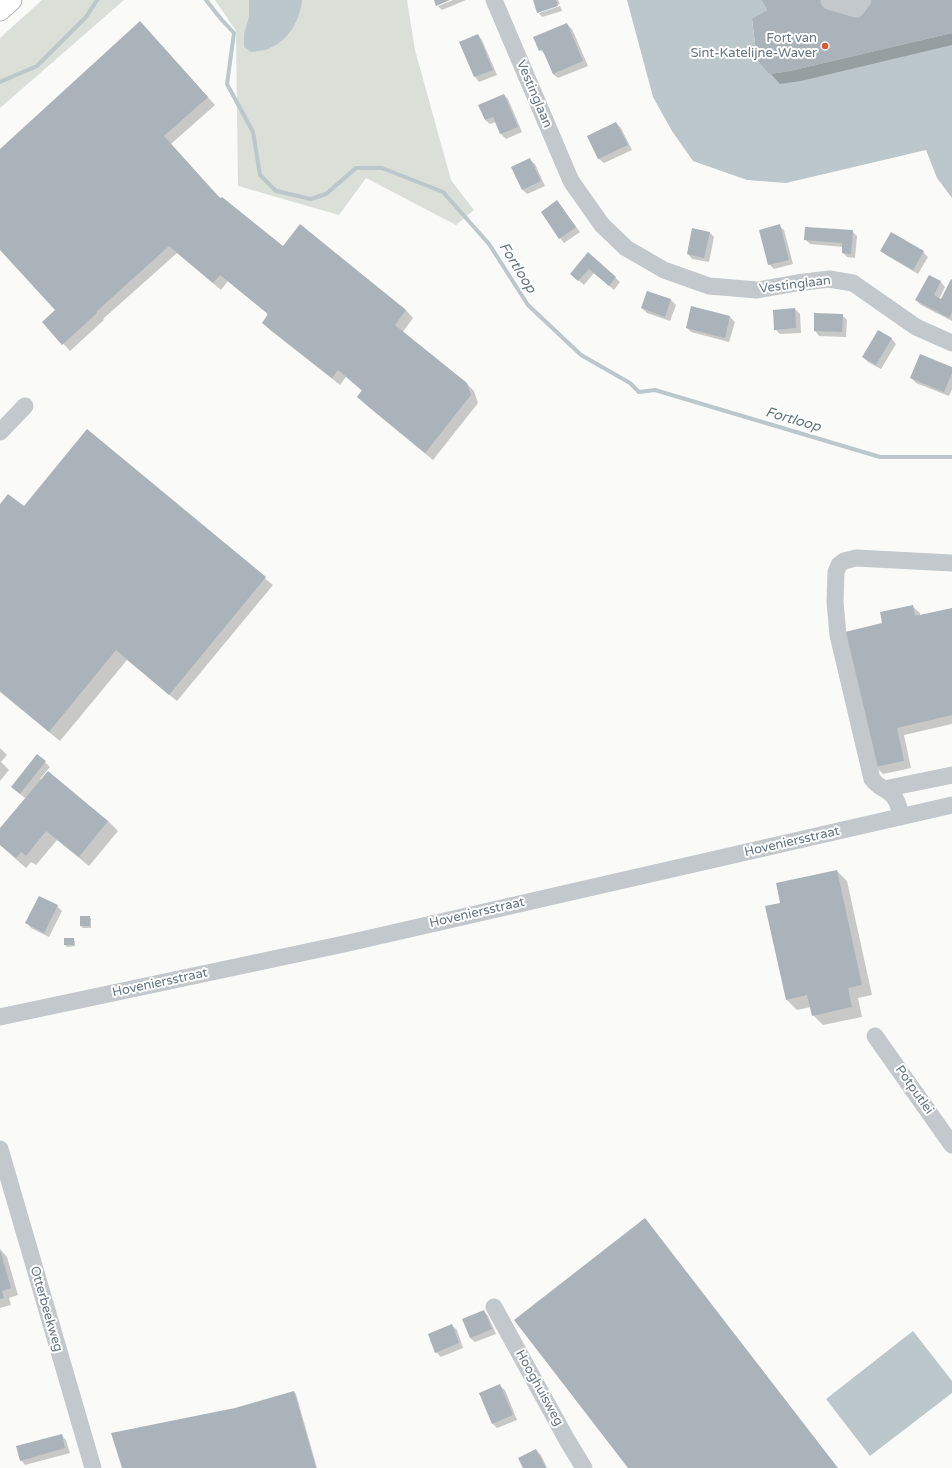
<!DOCTYPE html>
<html>
<head>
<meta charset="utf-8">
<style>
	body { margin:0 }
	canvas { display:block; background:#fafaf8 }
</style>
</head>
<body>
<canvas width="952" height="1468"></canvas>
<script>
const ctx = document.querySelector('canvas').getContext('2d');
ctx.lineJoin = 'round';
function fillPath(path, color) {
  ctx.fillStyle = color;
  ctx.fill(path, 'evenodd');
}
function trace(path, color, width, dash) {
  ctx.strokeStyle = color;
  ctx.lineWidth = width;
  ctx.lineCap = dash ? 'butt' : 'round';
  ctx.setLineDash(dash || []);
  ctx.stroke(path);
}
function label(font, color, halo, rows, align = 'center') {
  ctx.font = font + ' "Varela Round",sans-serif';
  ctx.lineWidth = 4;
  ctx.setLineDash([]);
  ctx.textBaseline = 'middle';
  ctx.strokeStyle = halo;
  ctx.fillStyle = color;
  for (const [text, x, y, turn = 0] of rows) {
    ctx.save();
    ctx.translate(x, y);
    ctx.rotate((+turn || 0) * Math.PI / 180);
    ctx.textAlign = isNaN(turn) ? turn : align;
    if (halo) ctx.strokeText(text, 0, 0);
    ctx.fillText(text, 0, 0);
    ctx.restore();
  }
}
fillPath(new Path2D(`
	M42,0H124L0,108V38Z
	M215,0H407L415,50L451,180L474,210L456,225L366,178L339,215L238,186L236,31Z`), '#dadfd7');
fillPath(new Path2D(`
	M249,0H302C300,20 289,40 270,48C264,51 257,51 251,52L244,47V34L249,17Z
	M627,0H761L767,10L752,20L757,60L770,74L790,71L952,33V198L937,178L926,150L786,183L747,180L693,161L672,131L653,97Z
	M913,1331L952,1381V1393L870,1456L826,1399Z`), '#bbc7cb');
fillPath(new Path2D(`
	M453,0H466L442,10L438,6Z
	M534,0H558L560,4L539,11V13L560,6L562,11L542,17L538,12Z
	M763,0H952V45L801,81L780,84L770,73L768,11Z
	M567,24L572,29L588,66L558,78L553,74L545,54L540,50Z
	M147,30L215,105L171,144L220,199L284,247L300,226L406,310L413,318L402,333L466,383L474,391L478,403L433,460L366,405L358,397L362,391L346,377L340,385L270,330L263,323L268,314L228,281L221,290L177,253L103,319L104,320L70,351L43,322L56,310L0,248V150Z
	M478,35L482,40L497,75L479,82L475,77Z
	M504,95L508,99L522,132L506,139L501,134L496,122L490,124L485,120Z
	M616,123L621,128L632,150L604,163L599,159L588,137Z
	M530,160L535,164L545,186L527,194L522,189Z
	M557,202L580,232L564,243L560,238Z
	M779,226L784,230L793,264L774,269L769,264Z
	M852,231L857,236L855,258L847,257L843,253V247L810,244L805,239Z
	M709,232L714,237L709,262L692,259L688,254Z
	M881,251L923,252L928,257L918,274L886,255Z
	M588,254L620,282L614,290L594,273L584,285L576,278Z
	M929,276L941,282L945,287L939,299L941,300L952,281V321L921,305L916,300Z
	M648,292L671,300L676,305L670,321L647,313L642,308Z
	M692,307L730,317L735,322L729,342L691,332L687,328Z
	M795,309L800,314L801,333L780,334L775,329Z
	M842,315L847,320L846,337L819,336L815,331Z
	M878,331L892,339L896,344L881,369L868,362L863,357Z
	M952,368V389L949,396L916,383L911,378Z
	M87,431L273,585L177,701L127,660L60,741L0,692V506L24,507Z
	M912,606L920,613V616L952,609V724L904,735L911,768L883,774L876,767L884,624Z
	M0,748L7,755L1,762L9,770L0,781Z
	M45,762L50,767L40,779L108,821L118,831L89,866L57,840L36,865L31,862L26,868L0,845V829L26,799L12,787Z
	M837,871L847,881L872,995L858,998L862,1017L823,1025L813,1015L811,1007L797,1010L787,1000Z
	M57,906L62,911L49,937L31,928L27,923Z
	M89,917L91,919V928H83L81,926Z
	M73,939L75,941V946L67,947L65,945Z
	M0,1249L7,1257L18,1295L9,1298L11,1305L0,1308Z
	M484,1311L488,1316L496,1334L475,1342L470,1338Z
	M452,1325L457,1330L463,1348L441,1357L436,1352Z
	M500,1386L505,1390L517,1420L497,1428L492,1423Z
	M294,1392L296,1394L317,1468H123L235,1409Z
	M61,1435L66,1440L70,1453L25,1465L21,1460Z
	M536,1450L541,1455L547,1468H524Z`), '#0003');
trace(new Path2D(`
	M206,0L221,19L234,33L227,84L253,132L260,175L276,191L311,199L326,194L356,168H382L443,192L489,244L528,305L581,355L630,383L639,392L655,390L880,457H952
	M0,82L37,66L86,17L97,0`), '#bbc7cb', 4);
fillPath(new Path2D(`
	M434,0H450L436,6Z
	M533,0H556L558,6L537,13Z
	M761,0H952V33L790,71L769,74L757,60L752,19L767,10Z
	M140,21L208,97L164,136L220,198L222,197L283,246L300,224L406,310L395,325L467,383L471,395L425,453L357,397L362,390L338,370L332,378L262,323L268,314L220,275L213,283L169,246L97,311V313L62,345L42,322L55,310L0,250V149Z
	M567,23L583,61L553,74L542,49L539,51L533,37Z
	M478,34L493,70L474,77L459,42Z
	M504,94L518,127L500,134L493,117L485,120L478,105Z
	M616,122L628,145L598,159L587,136Z
	M530,158L541,181L522,190L511,167Z
	M557,200L576,227L559,239L541,212Z
	M780,224L789,260L768,265L759,230Z
	M805,227L853,230L851,254L842,253V243L804,240Z
	M692,228L710,232L704,258L687,254Z
	M891,232L924,251L913,270L880,251Z
	M588,252L616,277L609,286L589,269L578,281L570,274Z
	M929,275L941,281L934,295L941,299L951,279L952,280V312L949,318L915,300Z
	M647,291L671,299L665,317L641,308Z
	M691,306L730,316L725,338L686,328Z
	M795,308L796,328L774,330L773,310Z
	M814,313L843,314L842,332L814,331Z
	M878,330L892,338L876,365L862,357Z
	M920,354L952,367V373L944,392L910,378Z
	M87,429L266,577L169,695L116,650L49,732L0,691V504L8,494L24,506Z
	M913,605L915,616L952,608V715L897,728L904,761L875,767L845,632L882,623L880,612Z
	M37,754L46,761L20,794L11,787Z
	M48,771L108,821L79,857L46,831L26,856L21,852L16,858L0,845V828Z
	M837,870L862,985L848,988L852,1007L812,1016L807,995L786,1000L765,906L780,903L776,883Z
	M39,896L58,905L44,933L25,923Z
	M80,916H90V926H80Z
	M64,938H74V945H64Z
	M645,1218L838,1468H628L514,1320Z
	M0,1250L11,1288L2,1291L4,1298L0,1299Z
	M484,1310L492,1329L470,1338L462,1319Z
	M452,1324L459,1343L435,1353L428,1334Z
	M500,1384L513,1415L492,1424L479,1393Z
	M294,1391L316,1468H122L111,1433L235,1408Z
	M62,1434L65,1448L20,1461L16,1446Z
	M536,1449L546,1468H523L518,1458Z`), '#aab3b9');
const major = new Path2D(`
	M0,10L11,0`);
trace(major, '#b5babe', 23);
trace(new Path2D(`
	M494,0L571,181L602,225L626,248L664,270L709,286L757,290L797,283L829,279L853,283L916,327L952,343
	M829,1L856,9L863,0
	M0,432L25,406
	M884,789L952,775
	M901,817C899,808 898,799 890,793C882,786 880,789 872,779L838,635L835,602L836,572L839,565L844,561L856,558L952,563
	M0,1017L344,944L952,805
	M875,1036L952,1145
	M0,1149L93,1468
	M494,1307L567,1440L584,1468`), '#c3c8cc', 17);
trace(major, '#fff', 21);
for (const [x, y, r, color] of [
	[825,46,4,"#e4572e"]
]) {
  const dot = new Path2D();
  dot.arc(x, y, r, 0, 2 * Math.PI);
  ctx.fillStyle = color;
  ctx.fill(dot);
  trace(dot, '#fff', 1.5);
}
label('13px', '#657683', '#fff', [
	["Fort van",817,39],
	["Sint-Katelijne-Waver",817,54]
], 'right');
label('13px', '#657683', '#fff', [
	["Vestinglaan",534,94,67],
	["Vestinglaan",795,285,-7],
	["Hoveniersstraat",792,842,-13],
	["Hoveniersstraat",477,913,-13],
	["Hoveniersstraat",160,983,-12],
	["Potputlei",914,1090,55],
	["Otterbeekweg",46,1309,74],
	["Hooghuisweg",539,1388,61]
]);
label('italic 14px', '#60757c', '#fff', [
	["Fortloop",517,268,58],
	["Fortloop",793,420,16]
]);
</script>
</body>
</html>
